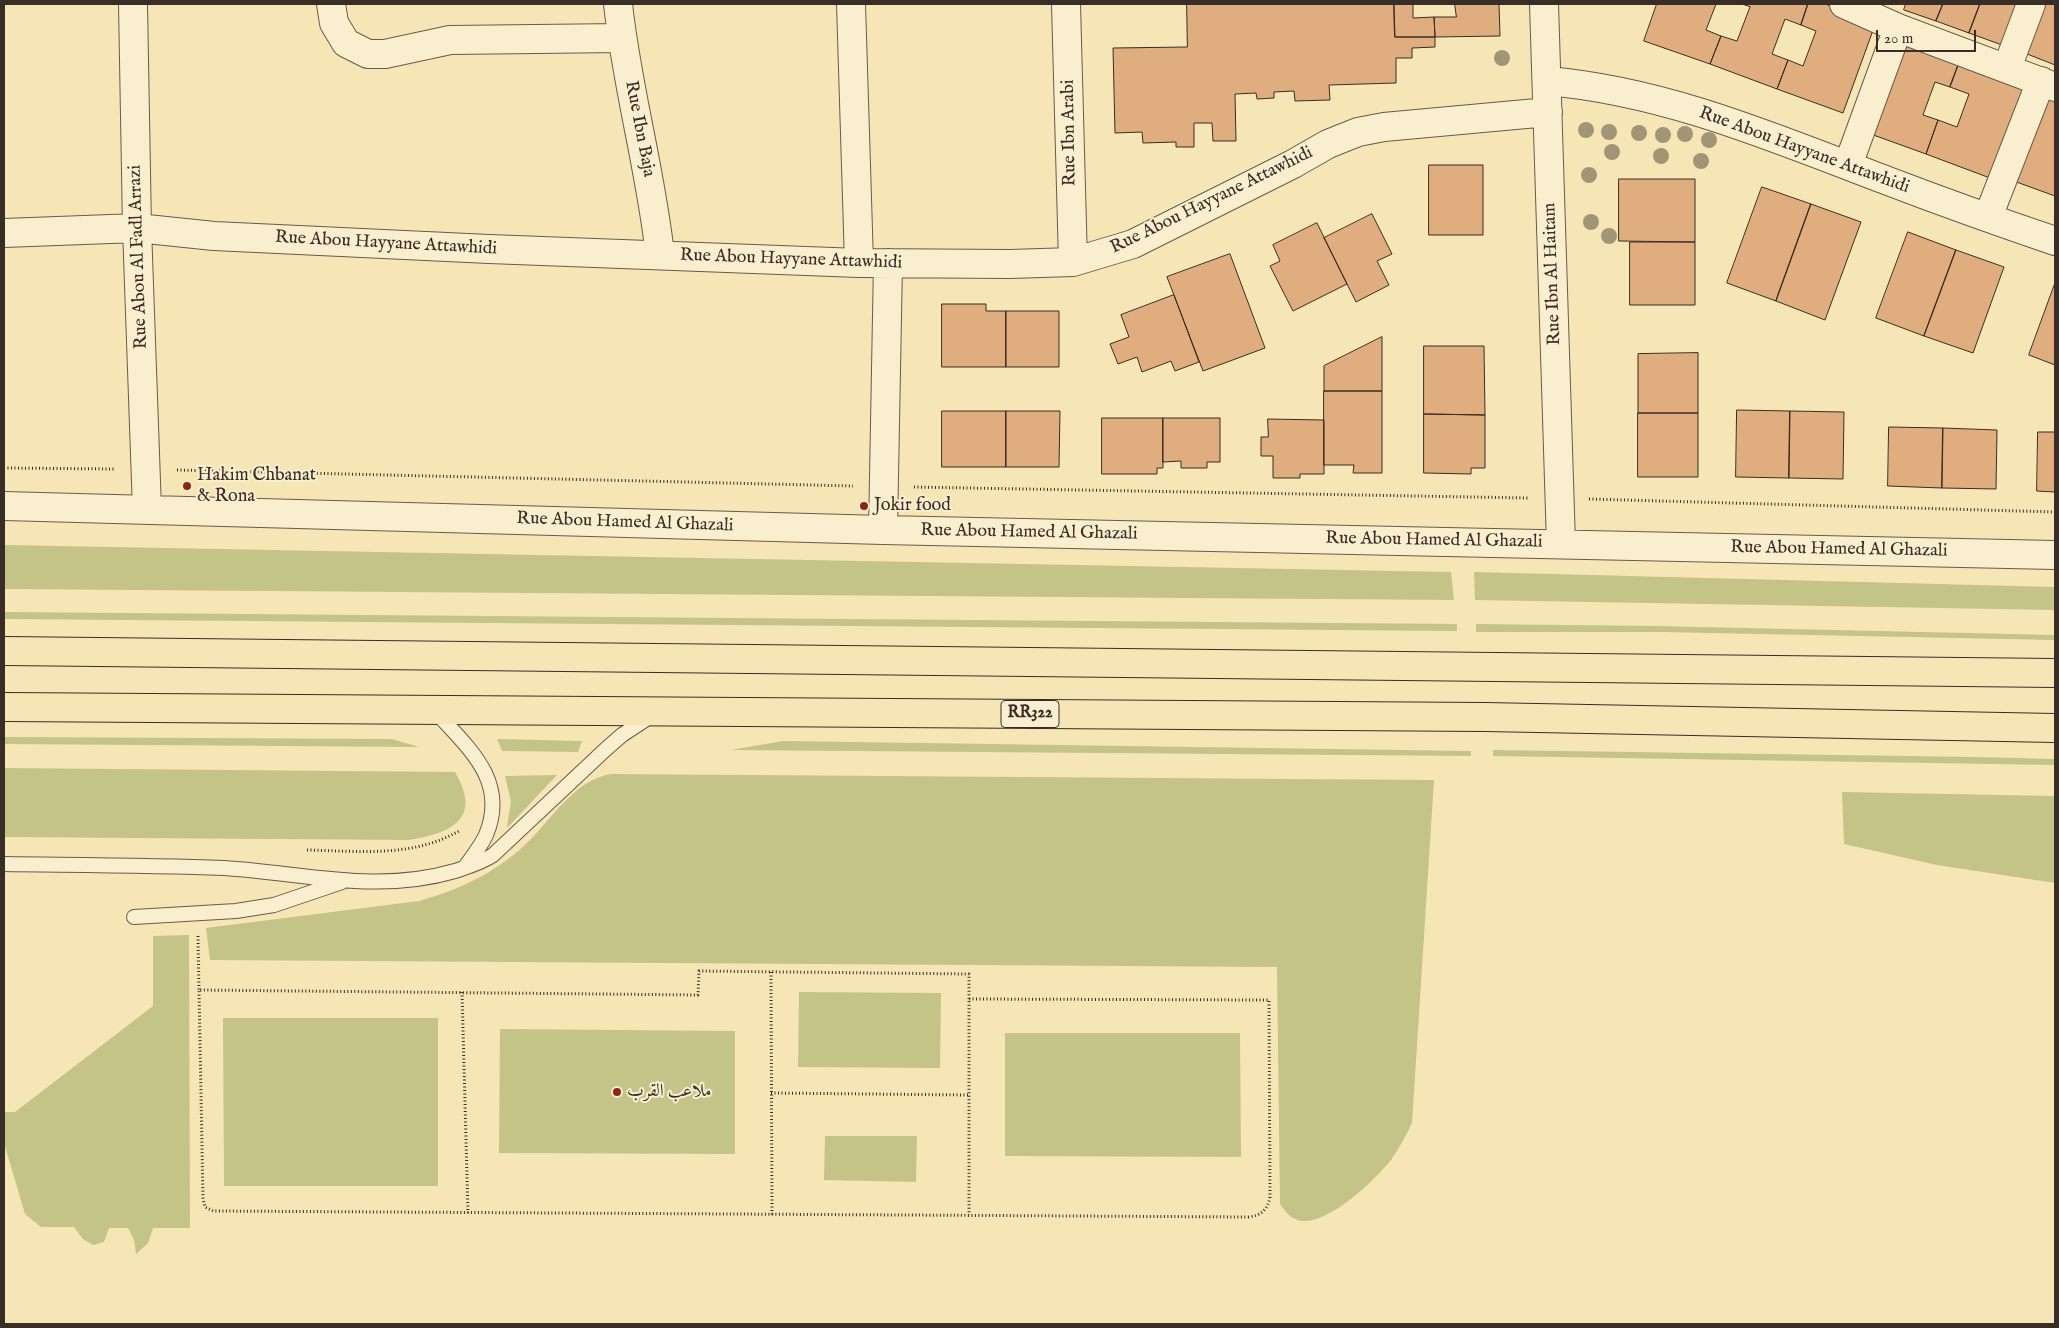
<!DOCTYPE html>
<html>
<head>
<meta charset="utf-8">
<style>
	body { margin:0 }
	#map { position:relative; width:2059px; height:1328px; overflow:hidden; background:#f6e6b5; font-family:"IM FELL English",serif }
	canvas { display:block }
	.frame { position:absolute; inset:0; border:5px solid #392d28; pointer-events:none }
	.scale { position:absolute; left:1876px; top:30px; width:100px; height:22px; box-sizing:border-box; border:2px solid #392d28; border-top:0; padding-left:6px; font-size:15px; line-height:18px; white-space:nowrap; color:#392d28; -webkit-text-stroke:4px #f9efcf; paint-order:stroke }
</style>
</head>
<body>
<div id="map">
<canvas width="2059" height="1328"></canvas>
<div class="frame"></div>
<div class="scale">20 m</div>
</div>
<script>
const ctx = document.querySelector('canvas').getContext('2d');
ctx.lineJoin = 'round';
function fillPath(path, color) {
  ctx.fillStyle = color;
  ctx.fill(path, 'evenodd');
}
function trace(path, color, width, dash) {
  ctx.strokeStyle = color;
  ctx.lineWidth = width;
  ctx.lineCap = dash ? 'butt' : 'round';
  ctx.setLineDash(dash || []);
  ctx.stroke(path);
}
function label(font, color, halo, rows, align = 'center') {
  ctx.font = font + ' "IM FELL English",Amiri,serif';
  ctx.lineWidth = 4;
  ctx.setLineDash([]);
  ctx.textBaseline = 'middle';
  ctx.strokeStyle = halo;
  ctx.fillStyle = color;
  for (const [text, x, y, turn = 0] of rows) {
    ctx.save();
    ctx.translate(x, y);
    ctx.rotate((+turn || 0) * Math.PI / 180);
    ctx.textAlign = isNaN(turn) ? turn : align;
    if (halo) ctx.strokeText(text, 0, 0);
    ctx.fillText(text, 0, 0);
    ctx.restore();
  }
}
fillPath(new Path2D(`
	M4,545L1451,572L1454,600L4,589Z
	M1474,572L2055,587V610L1475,600Z
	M4,612L1457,624V631L4,619Z
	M1476,624L1656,626L2055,635V640L1662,632H1476Z
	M4,737L392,739L419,747L4,744Z
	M497,739L582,741L578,752L502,751Z
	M783,741L1471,751V756L731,750Z
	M1493,750L1977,757L2055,759V765L1493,756Z
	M4,768L455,772C482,818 453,833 409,840L4,837Z
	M611,774L1434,780L1412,1123C1406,1136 1399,1148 1391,1160C1375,1180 1331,1222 1304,1221C1293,1221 1286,1213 1280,1204L1277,967L210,960L206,928L419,901C459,890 495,873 526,844C552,819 574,780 611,774Z
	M557,775L508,827H507L511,801L505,776Z
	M1842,792L2055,796V883L1937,865L1844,844Z
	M189,935L190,1228H153L148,1243L136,1254L134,1240L128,1228H109L104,1242L93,1245L83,1239L74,1227H41L25,1214L4,1143V1112H15L153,1006V936Z
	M799,992L941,993L940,1068L798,1067Z
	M223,1018H438V1186H224Z
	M500,1029L735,1031V1154L499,1153Z
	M1005,1033H1240L1241,1157L1005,1156Z
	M825,1136H917L916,1182L824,1180Z`), '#c4c388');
const building = new Path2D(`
	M1187,4H1394L1395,37H1435V47L1412,48V58H1396V83L1329,85L1330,100L1295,101L1294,91L1274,92V98L1257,99L1256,93L1235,94L1236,141H1213L1212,123H1194V147H1176V142L1143,143L1142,132L1115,133L1113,48L1187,47Z
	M1394,4H1413V18L1434,17L1435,37H1395Z
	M1455,4H1499L1500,36L1435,37L1434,17H1456Z
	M1657,4H1716L1706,30L1721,36L1710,64L1644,41Z
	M1742,4H1808L1801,25L1785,19L1772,54L1788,60L1777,89L1710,64L1721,36L1737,41L1750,7Z
	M1808,4H1825L1876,22L1843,113L1777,89L1788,60L1803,66L1816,31L1801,25Z
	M1906,4H1943L1936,21L1904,10Z
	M1943,4H1980L1969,33L1936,21Z
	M1980,4H2017L2002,45L1969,33Z
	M2040,4H2055V65L2022,52Z
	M1897,41L1959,63L1950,87L1935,82L1923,115L1938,120L1926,154L1865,132Z
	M1959,63L2031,90L1998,181L1926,154L1938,120L1957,127L1969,94L1950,87Z
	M2044,89L2055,94V196L2011,180Z
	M1429,165H1483V235H1429Z
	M1619,179H1695V242L1619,241Z
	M1762,187L1811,204L1776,301L1727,283Z
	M1811,204L1861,222L1825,320L1776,301Z
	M1372,214L1392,254L1377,261L1389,285L1356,302L1324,238Z
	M1317,223L1347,284L1293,311L1270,266L1280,261L1273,245Z
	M1908,232L1956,250L1924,336L1876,318Z
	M1630,242H1695V305H1630Z
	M1956,250L2004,267L1973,353L1924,336Z
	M1230,254L1265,348L1203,371L1167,277Z
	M2055,283V365L2029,355Z
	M1174,295L1199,362L1175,371L1171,361L1142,372L1137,357L1118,364L1110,344L1129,337L1121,315Z
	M942,304H986V311H1006V367H942Z
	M1006,311H1059V367H1006Z
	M1382,337V391H1324V366Z
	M1424,346H1484L1485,415L1424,414Z
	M1698,353V413H1638V354Z
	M1324,391H1382V473H1353L1354,465H1324Z
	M1737,410L1790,411L1789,478L1736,477Z
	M942,411H1006V467H942Z
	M1006,411H1060L1059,467H1006Z
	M1790,411L1844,412L1843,479L1789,478Z
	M1638,413H1698V477H1638Z
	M1424,414L1485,415V468H1471V474L1424,473Z
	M1102,418H1163V468H1157V474H1102Z
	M1163,418H1220V462H1207V468H1181V461L1163,462Z
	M1268,419L1324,420V474H1300V478H1273V456H1261V437H1268Z
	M1889,427L1943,428L1942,488L1888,486Z
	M1943,428L1997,430L1996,489L1942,488Z
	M2038,432H2055V492L2037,491Z`);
fillPath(building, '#e0ad7e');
trace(building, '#392d28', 1);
const lane = new Path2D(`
	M434,710C467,747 509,780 486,835C481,846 472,857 465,867
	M4,864C77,865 151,865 224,868C304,873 376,894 455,871C469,866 481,863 493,855L606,749L622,735L651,716
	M134,917L236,911L274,905L342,882`);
const street = new Path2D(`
	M133,4L137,228L147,510
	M331,4L334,23L346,43L368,54H385L450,40L621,38
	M618,4C627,88 651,171 660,255
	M851,4L859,263
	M1066,4L1073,262
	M1544,4L1561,544
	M1844,4L1898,28L2055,87
	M2007,68L2031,4
	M1547,81C1666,91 1777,139 1888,181C1943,202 1999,222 2055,241
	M1848,165L1898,28
	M1988,217L2041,81
	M4,233L137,228L214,236L489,249L859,263L1010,264L1073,262L1133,244L1293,164L1328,144L1358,132L1384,127L1548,112
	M4,506L883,530L2055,555
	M883,530L888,263`);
const primary = new Path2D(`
	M4,651L2055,673
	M4,707L1485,717L2055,728`);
trace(lane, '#685b4b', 16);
trace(street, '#685b4b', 30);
trace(primary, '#392d28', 30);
trace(new Path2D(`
	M4,468L116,469
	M177,470L853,486
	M914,487L1528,498
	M1589,499L2055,512
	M307,850C359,851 412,858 459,831
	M198,936L199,990
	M771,972L772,1215
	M462,992L468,1213
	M969,999L1269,1000L1270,1197C1268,1209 1261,1216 1248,1217L213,1211L205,1207L203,1199L199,990L698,995L699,971L969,974V1215
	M771,1093L969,1095`), '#392d28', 3, [1, 2.5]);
trace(lane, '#f9efcf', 14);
trace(street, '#f9efcf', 28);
trace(primary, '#f6e6b5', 28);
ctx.fillStyle = '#a19575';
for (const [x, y] of [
	[1502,58],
	[1586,130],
	[1609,132],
	[1639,133],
	[1685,134],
	[1663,135],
	[1709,140],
	[1612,152],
	[1661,156],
	[1701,161],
	[1589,175],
	[1591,222],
	[1609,236]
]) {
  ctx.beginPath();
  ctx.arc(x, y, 8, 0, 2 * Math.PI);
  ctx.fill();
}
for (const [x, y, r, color] of [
	[187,486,5,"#8f2418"],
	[864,506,5,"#8f2418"],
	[617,1092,5,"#8f2418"]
]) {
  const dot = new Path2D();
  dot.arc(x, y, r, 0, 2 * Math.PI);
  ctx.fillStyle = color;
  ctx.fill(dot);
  trace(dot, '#f9efcf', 2);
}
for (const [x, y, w] of [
	[1030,714,58]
]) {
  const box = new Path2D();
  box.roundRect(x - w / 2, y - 13.5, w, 27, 4);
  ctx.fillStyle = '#f9efcf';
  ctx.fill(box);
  trace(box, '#392d28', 1);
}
label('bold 16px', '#392d28', null, [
	["RR322",1030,714]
]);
label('18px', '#392d28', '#f9efcf', [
	["Rue Ibn Baja",639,129,79],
	["Rue Ibn Arabi",1070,133,-91],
	["Rue Abou Hayyane Attawhidi",1804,151,20],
	["Rue Abou Hayyane Attawhidi",1212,201,-26],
	["Rue Abou Hayyane Attawhidi",386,244,3],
	["Rue Abou Al Fadl Arrazi",139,257,-92],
	["Rue Abou Hayyane Attawhidi",791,260,2],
	["Rue Ibn Al Haitam",1553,274,-92],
	["Rue Abou Hamed Al Ghazali",625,523,2],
	["Rue Abou Hamed Al Ghazali",1029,533,1],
	["Rue Abou Hamed Al Ghazali",1434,541,1],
	["Rue Abou Hamed Al Ghazali",1839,550,1]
]);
label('18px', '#392d28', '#f9efcf', [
	["Hakim Chbanat",197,476],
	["& Rona",197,497],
	["Jokir food",874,506],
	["ملاعب القرب",627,1092]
], 'left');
</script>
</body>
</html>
